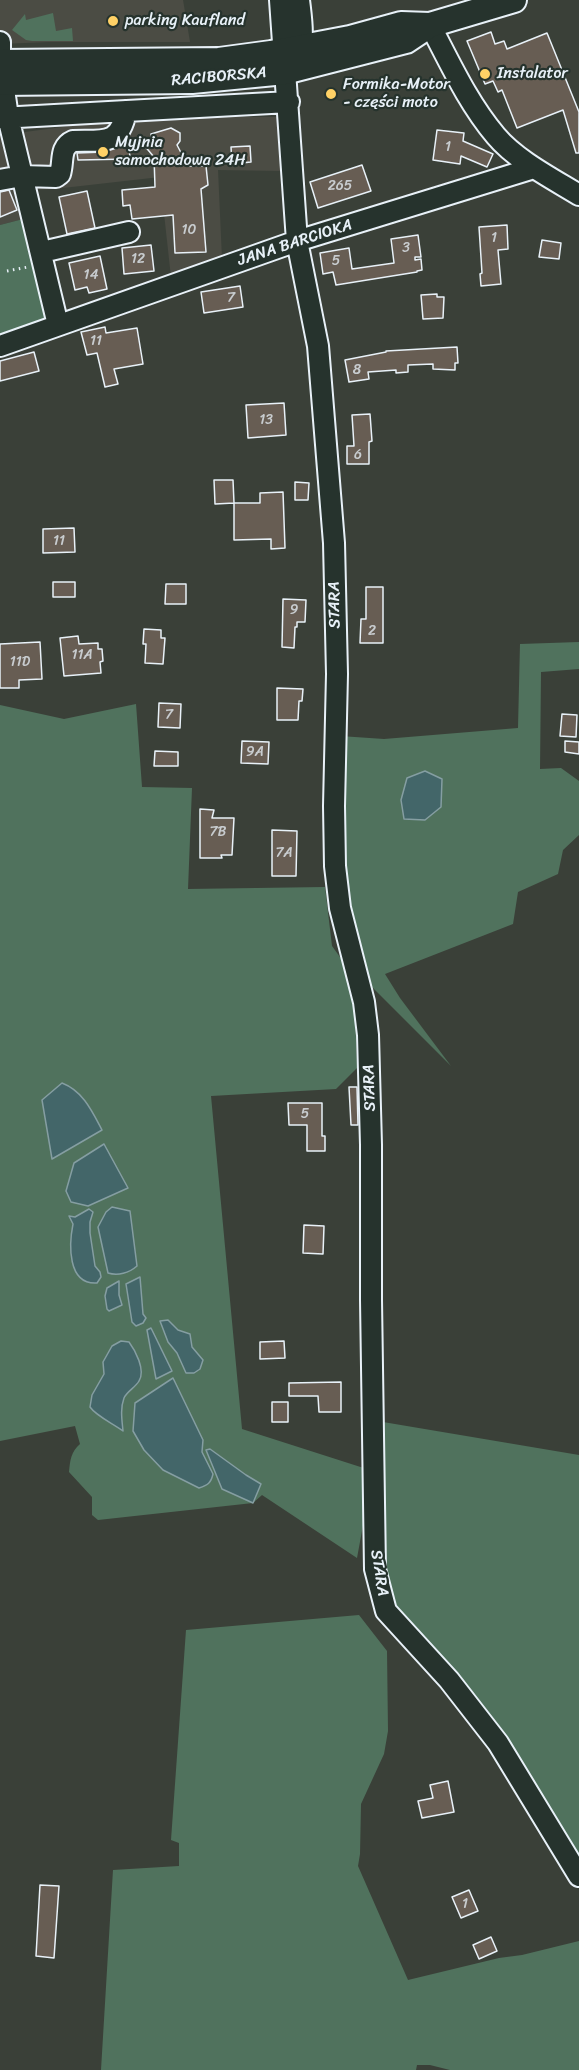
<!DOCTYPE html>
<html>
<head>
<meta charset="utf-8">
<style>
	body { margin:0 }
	canvas { display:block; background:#3a4038 }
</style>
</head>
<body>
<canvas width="579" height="2070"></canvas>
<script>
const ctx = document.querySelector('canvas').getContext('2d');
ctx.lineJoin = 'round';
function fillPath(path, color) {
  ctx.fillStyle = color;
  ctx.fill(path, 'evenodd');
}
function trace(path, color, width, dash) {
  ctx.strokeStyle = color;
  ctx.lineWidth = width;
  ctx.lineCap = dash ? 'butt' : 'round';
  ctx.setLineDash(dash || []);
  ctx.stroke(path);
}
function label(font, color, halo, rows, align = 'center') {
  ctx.font = font + ' Sriracha,sans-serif';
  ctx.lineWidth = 4.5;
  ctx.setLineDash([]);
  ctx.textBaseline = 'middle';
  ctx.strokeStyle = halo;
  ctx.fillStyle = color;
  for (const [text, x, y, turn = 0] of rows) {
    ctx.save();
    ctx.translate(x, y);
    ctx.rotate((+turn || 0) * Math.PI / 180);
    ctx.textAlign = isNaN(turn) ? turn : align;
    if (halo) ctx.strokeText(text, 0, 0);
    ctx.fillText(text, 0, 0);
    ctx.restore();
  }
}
fillPath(new Path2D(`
	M0,0H183L190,42H49L0,44Z
	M139,117H285L283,171L218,170L222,259L171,277L160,177L54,189L21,190L27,218L0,225V131L25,132Z`), '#4b4c44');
fillPath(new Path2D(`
	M53,13L56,31L72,28L73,41H32L26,40L12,30L25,14L26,20Z
	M27,218L45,321L0,337V225Z
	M579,642V669L541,672L540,769L561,768L579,781V835L563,850L558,874L518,892L513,924L385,974L400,998L451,1066L368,983L346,909L340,736L384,739L518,728L520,644Z
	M136,704L142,787L192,788L188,889L325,887L332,946L345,964L355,1010L357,1068L336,1089L211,1096L242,1429L373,1471L357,1558L262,1495L253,1503L98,1520L92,1515V1497L69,1472C70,1460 71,1452 80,1444L75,1426L0,1441V705L64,719Z
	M383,1422L579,1455V1860L550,1807L512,1751L394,1607L375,1553Z
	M359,1615L387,1651L388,1731L384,1754L361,1804L360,1854L358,1866L408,1980L499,1958L522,1955L579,1941V2070H450L430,2065H417L416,2070H101L113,1870L179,1866V1843L171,1840L186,1630Z`), '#50725d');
const water = new Path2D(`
	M425,771L442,779L441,807L425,820L404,819L401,800L407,778Z
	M62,1083C83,1091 92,1111 102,1130L52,1159L42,1100Z
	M104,1144L128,1188L88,1206L71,1202L66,1191L74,1163Z
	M112,1207L130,1211L137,1266C129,1273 118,1276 108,1273L98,1227L106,1212Z
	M89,1209L93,1212L90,1222V1233L95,1266L100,1272L101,1277L97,1283C67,1285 69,1244 73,1224L69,1216L75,1217Z
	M140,1277L143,1314L146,1318L143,1323L136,1326L132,1322L126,1284Z
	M119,1281V1295L122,1305L109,1311L107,1309L105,1296L107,1288Z
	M168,1320L178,1330L190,1334L192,1347L203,1360L200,1369L194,1373H186L177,1353L168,1342L160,1321Z
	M151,1328L172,1371L156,1379L147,1330Z
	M121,1341L129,1342C135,1350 146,1370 139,1381C135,1388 127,1391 124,1398C120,1409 122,1420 123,1431C114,1424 96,1416 90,1407L92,1395L104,1374L103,1362L112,1346Z
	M173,1378L203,1440L202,1452L213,1474C211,1483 208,1485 199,1488L163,1470L144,1450L133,1431L135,1403Z
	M210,1449L246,1475L261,1484L253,1503L222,1489L206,1450Z`);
fillPath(water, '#436669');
trace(water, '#859ea2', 1.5);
const building = new Path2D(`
	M491,32L495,44L504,41L507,49L547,33L579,112V153H576L563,110L517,128L502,90L498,92L493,81L485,84L467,41Z
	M171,128L180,133V141L177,145L188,166H206L208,185L201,189L206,252L175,253L173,215L132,219L130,205L123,206L122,190L155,187L154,157L143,144H152L151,134Z
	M437,130L464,133L463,141L493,154L487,167L461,156L460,164L433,160Z
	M123,144H129L130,159L78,160L77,153L104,152Z
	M250,146L251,162L232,164L231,147Z
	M362,165L371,191L318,208L310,182Z
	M9,190L17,210L0,217V192Z
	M87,191L95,228L67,234L59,197Z
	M507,225L508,249L498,250L501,284L481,286L480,274L482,273L479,227Z
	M418,235L421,257H415V260L421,259L422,270L417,271V272L336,285L333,272L323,274L320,253L349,248L352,269L394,263L391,239Z
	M542,240L561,243L559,259L539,257Z
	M151,245L154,271L124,274L122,248Z
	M100,256L107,289L89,293L87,287L75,290L69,263Z
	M240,286L243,307L204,313L201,292Z
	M437,294V297H444L443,318L423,319L421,295Z
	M105,327L106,333L137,328L143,364L114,369L118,384L105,387L97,353L87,355L81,332Z
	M457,347L458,363H455V370L433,369V364L408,365V372L396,373V370L368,372L369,379L349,382L345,360L386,352V351Z
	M34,352L39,371L0,381V361Z
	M284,403L286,435L248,438L246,405Z
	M370,414L372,441L369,442V464H347V446H354L352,415Z
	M214,480H233L234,503L215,504Z
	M295,482L309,483L308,500H295Z
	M283,492L285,548L271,549V539L234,540V503H260V493Z
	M74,528L75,552L43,553V529Z
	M53,582H75V597H53Z
	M166,584H186V604H165Z
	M366,587H383V643H360L361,619H366Z
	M283,599L306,600L305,622H297V627H295L294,648L282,647Z
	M144,629L161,630V638H165L163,664L145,663L146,644H143Z
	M78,636L79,644L98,643V649H102L103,661L100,662L101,673L64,676L60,638Z
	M40,642L42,679L19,680V688H0V644Z
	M277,688L303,689L302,701H299L298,720H277Z
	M159,703L181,704L180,728L158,727Z
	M562,714L577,715L576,737L560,736Z
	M242,741L269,742L268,764L241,763Z
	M565,741L579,742V754L565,752Z
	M155,751L178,752V766H154Z
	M200,809L214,810L212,818H234L232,855H221L222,858H200Z
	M272,830L297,831L296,876H272Z
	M349,1087H357L358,1125H351Z
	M288,1103H322V1136H325V1151H307V1125H289Z
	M304,1225L324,1226L323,1254L303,1253Z
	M284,1341L285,1358L260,1359V1342Z
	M341,1382V1412H319L318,1396H289V1383Z
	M272,1402H288V1422H272Z
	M448,1781L454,1812L422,1818L418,1801L433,1798L430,1785Z
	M40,1885L59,1886L54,1958L36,1956Z
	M469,1890L478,1911L461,1918L452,1897Z
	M491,1937L497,1951L479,1959L473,1945Z`);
fillPath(building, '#675d53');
trace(building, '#e8f1f8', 1.5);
const minor = new Path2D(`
	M280,0L297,241L318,346L334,543L337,674L334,806L335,866L340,908L364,1002L368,1035L371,1145V1300L375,1569L386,1611L449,1680L498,1743L579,1876
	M430,25C450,63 468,103 496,136C516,160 553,179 579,195
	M0,42V62L8,117L58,325
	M295,60C306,45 301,18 299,0
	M0,118L289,102
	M0,180L22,176L56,177L60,174C64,162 59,147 73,141C103,140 120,146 126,111
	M42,252L129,232
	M0,346L297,241L534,168`);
const major = new Path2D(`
	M0,62L219,60L271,53L350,38L401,24L430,25
	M0,83L192,81L285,72L406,41L430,25L514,0`);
trace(minor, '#e8f1f8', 24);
trace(major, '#e8f1f8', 28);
trace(new Path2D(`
	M7,271L28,267`), '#e8f1f8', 3, [1.5, 4.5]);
trace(minor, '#26332d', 20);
trace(major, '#26332d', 24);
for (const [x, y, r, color] of [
	[113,21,6,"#ffd166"],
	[485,74,6,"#ffd166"],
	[331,94,6,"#ffd166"],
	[103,152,6,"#ffd166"]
]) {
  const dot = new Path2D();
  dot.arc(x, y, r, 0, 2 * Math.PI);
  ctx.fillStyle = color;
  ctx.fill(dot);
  trace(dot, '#26332d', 2);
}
label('14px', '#c8cccf', null, [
	["1",448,147],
	["265",340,186],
	["10",189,230],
	["1",494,238],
	["3",406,248],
	["12",138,259],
	["5",336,261],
	["14",91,275],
	["7",231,298],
	["11",96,341],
	["8",357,370],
	["13",266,420],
	["6",358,455],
	["11",59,541],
	["9",294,610],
	["2",372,631],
	["11A",82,655],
	["11D",20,662],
	["7",169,715],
	["9A",255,752],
	["7B",218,832],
	["7A",284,853],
	["5",305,1114],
	["1",465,1904]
]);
label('16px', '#e8f1f8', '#26332d', [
	["parking Kaufland",125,21],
	["Instalator",497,74],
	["Formika-Motor",343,85],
	["- części moto",343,103],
	["Myjnia",115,143],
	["samochodowa 24H",115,161]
], 'left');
label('16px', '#e8f1f8', '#26332d', [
	["RACIBORSKA",219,77,-5],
	["JANA BARCIOKA",295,243,-18],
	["STARA",335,605,-91],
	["STARA",370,1088,-92],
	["STARA",379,1573,81]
]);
</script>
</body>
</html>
